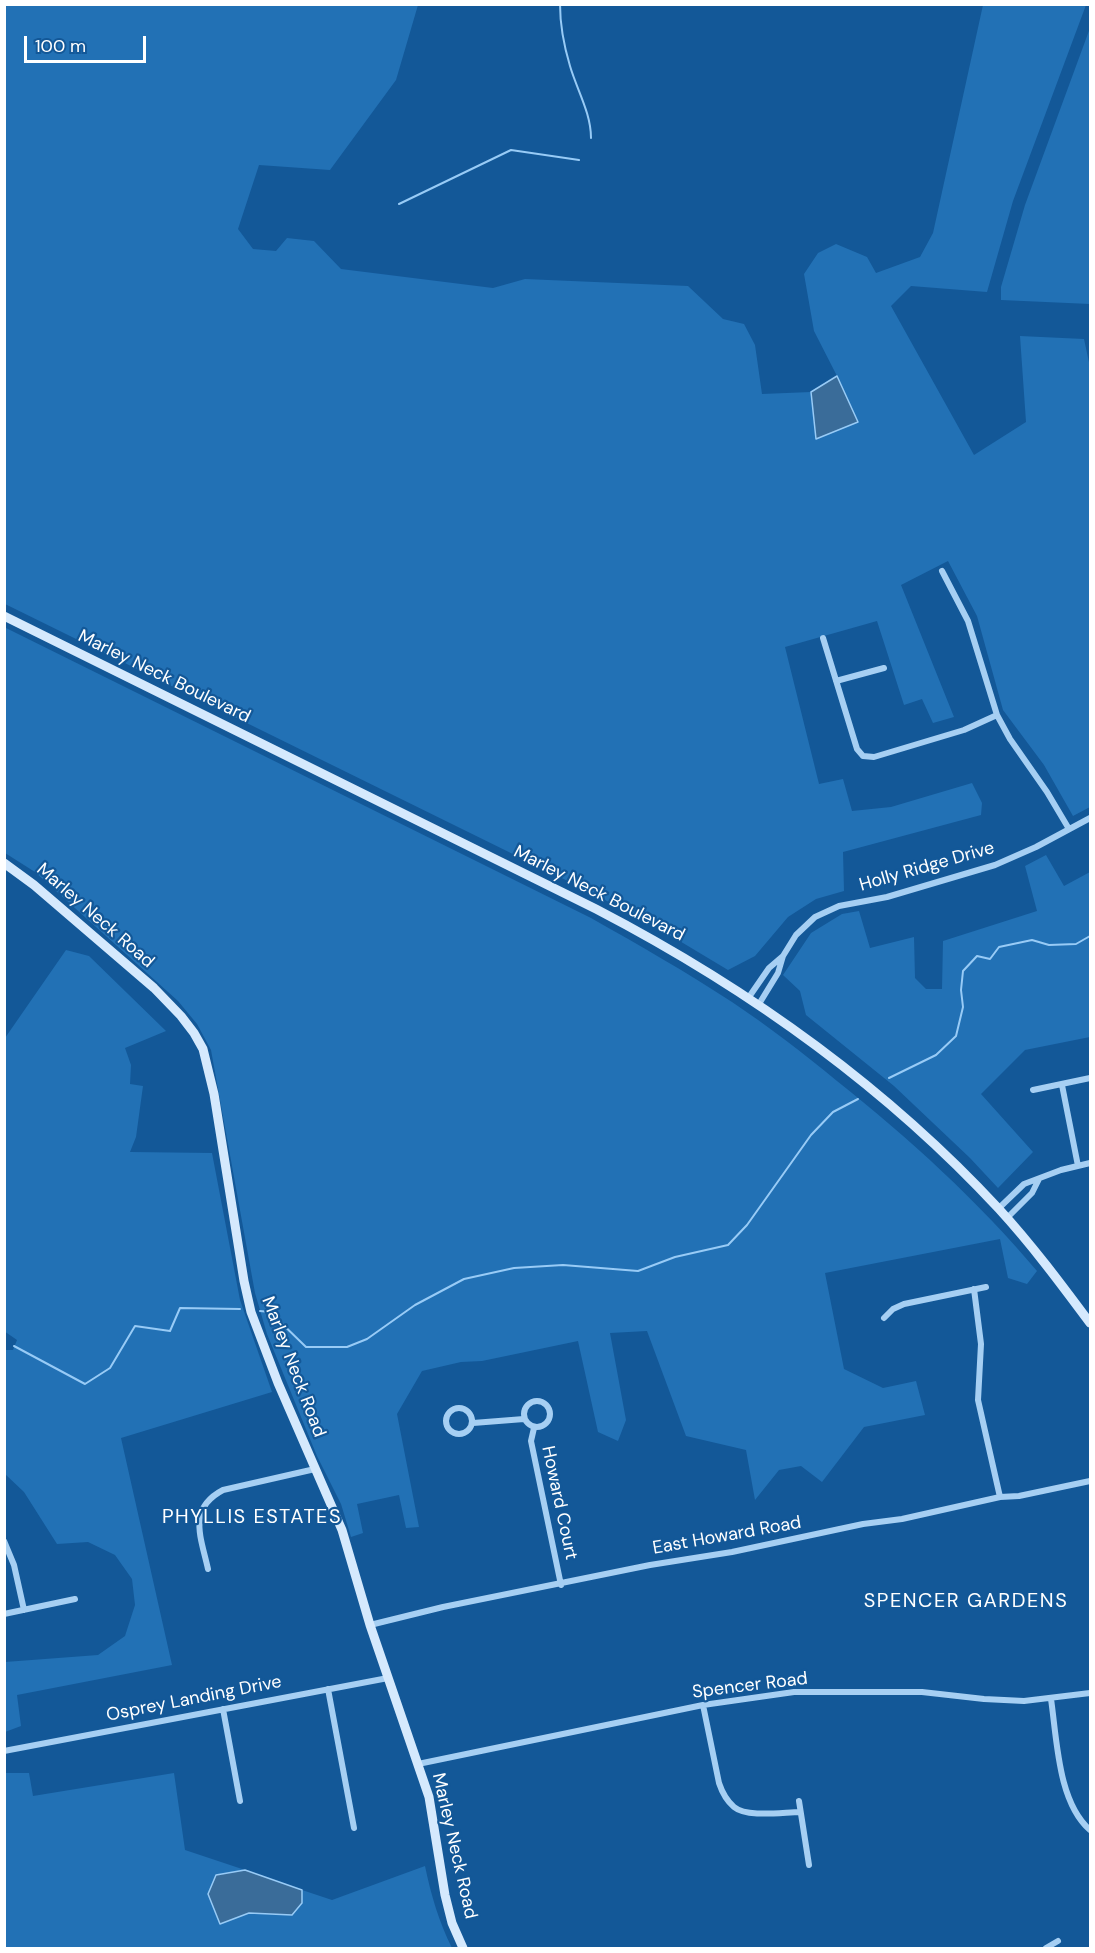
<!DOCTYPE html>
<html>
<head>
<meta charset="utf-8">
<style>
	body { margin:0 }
	#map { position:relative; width:1095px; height:1953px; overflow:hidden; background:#135898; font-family:"DM Sans",sans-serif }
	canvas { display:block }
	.frame { position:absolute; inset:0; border:6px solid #fff; pointer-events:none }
	.scale { position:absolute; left:24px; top:36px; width:122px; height:27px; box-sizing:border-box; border:3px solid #fff; border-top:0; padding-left:8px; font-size:18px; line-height:21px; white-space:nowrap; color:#fff; -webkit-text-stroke:4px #135898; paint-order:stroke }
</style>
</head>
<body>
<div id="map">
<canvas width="1095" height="1953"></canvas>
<div class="frame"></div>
<div class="scale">100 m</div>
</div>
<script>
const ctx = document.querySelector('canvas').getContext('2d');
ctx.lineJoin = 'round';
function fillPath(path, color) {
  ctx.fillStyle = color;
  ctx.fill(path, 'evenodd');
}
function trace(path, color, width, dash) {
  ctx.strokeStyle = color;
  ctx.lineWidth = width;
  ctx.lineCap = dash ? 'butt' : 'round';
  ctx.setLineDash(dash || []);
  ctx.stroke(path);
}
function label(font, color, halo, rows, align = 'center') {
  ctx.font = font + ' "DM Sans",sans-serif';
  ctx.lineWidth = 4.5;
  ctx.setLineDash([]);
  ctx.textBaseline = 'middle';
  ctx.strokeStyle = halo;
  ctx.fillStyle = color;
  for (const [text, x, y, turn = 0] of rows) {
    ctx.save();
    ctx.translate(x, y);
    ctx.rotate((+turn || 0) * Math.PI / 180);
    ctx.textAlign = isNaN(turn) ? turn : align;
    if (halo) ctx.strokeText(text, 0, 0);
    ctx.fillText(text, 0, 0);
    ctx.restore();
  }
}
fillPath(new Path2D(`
	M4,5H418L396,80L330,170L259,165L238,229L253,249L276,251L287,238L314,241L341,269L493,288L525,279L688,286L723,319L744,324L755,345L762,394L811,392L817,439L837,376L814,331L804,274L818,253L836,244L867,257L876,273L920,257L933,233L983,5H1086L1013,201L987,292L911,286L891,306L974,455L1026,422L1020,336L1084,339L1090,367V807L1073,816L1044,765L1003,710L977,616L948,561L901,585L954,717L933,723L922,699L904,705L877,621L785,647L819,784L843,779L852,811L891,807L972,783L982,803L981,815L843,852L844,891L816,899L788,917L755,956L728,970L658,928L588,891L5,604Z
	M1090,28V304L1001,300V287L1025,205Z
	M4,627L591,918C639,945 686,972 732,1002C768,1026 803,1053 837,1081C909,1138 978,1201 1037,1271L1027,1284L1008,1278L1000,1239L825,1273L844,1369L883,1388L916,1381L925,1415L864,1427L822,1482L801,1466L779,1470L755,1500L746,1450L686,1436L647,1331L610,1333L626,1420L618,1441L598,1432L578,1341L482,1361L461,1362L422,1371L397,1414L419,1527L406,1528L399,1495L357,1504L363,1533L351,1537L341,1504L317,1456L267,1334L255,1293L211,1050L197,1024L178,1001L35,872L5,853Z
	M1046,855L1064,886L1090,872V1037L1025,1050L981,1094L1033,1152L998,1188L970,1158L894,1086L806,1015L800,991L783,975L811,933L842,914L859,911L870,948L914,937L915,978L926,989H942L943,941L1037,911L1025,866Z
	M66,950L89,956L166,1031L125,1048L131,1065L130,1084L143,1086L136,1137L130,1152L212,1153L240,1300L272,1392L121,1438L172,1665L17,1695L21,1726L5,1732V1662L98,1655L125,1636L135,1605L132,1579L115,1555L88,1542L57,1544L24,1492L5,1474V1350H13L17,1340L4,1331L5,1038Z
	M5,1773H29L33,1796L174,1773L185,1850L245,1870L216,1875L249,1913L292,1915L302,1904V1890L332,1900L425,1866C431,1895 439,1922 452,1948H5Z`), '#2271b5');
const water = new Path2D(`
	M837,376L858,422L816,439L811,392Z
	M245,1870L302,1890V1903L292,1915L249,1913L220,1924L208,1894L216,1875Z`);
fillPath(water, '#3a6c99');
trace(water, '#98cbf6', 1.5);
trace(new Path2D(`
	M560,4C560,25 564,46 570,66C577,90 591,113 591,138
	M399,204L511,150L579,160
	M889,1078L936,1055L956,1036L963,1007L961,990L963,971L977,956L990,959L999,947L1032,940L1049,945L1076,944L1090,936
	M260,1311L270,1312L306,1347H347L367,1339L415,1305L464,1279L514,1268L563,1265L638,1271L675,1257L728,1245L747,1225L811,1135L833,1112L858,1099
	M14,1346L85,1384L110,1368L135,1326L170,1331L180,1308L240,1309`), '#98cbf6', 2);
trace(new Path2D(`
	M942,571L968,621L997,715L1010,739L1047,792L1069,829
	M823,638L857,749L863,756L874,757L964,730L997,715
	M836,681L884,668
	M749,997L769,968L783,956
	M759,1004L778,973L783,956L796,935L815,917L839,906L887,897L995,865L1036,847L1090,818
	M1062,1085L1078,1166
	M1033,1090L1090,1078
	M998,1209L1024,1184L1061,1170L1090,1163
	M1007,1218L1032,1193L1039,1179
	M974,1289L981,1344L978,1400L1000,1497
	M884,1318L893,1309L904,1304L986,1287
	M524 1414a13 13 0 1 1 26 0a13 13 0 1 1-26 0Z
	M446 1421a13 13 0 1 1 26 0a13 13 0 1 1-26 0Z
	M473,1423L524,1419
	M534,1428L531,1441L561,1585
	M4,1541L14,1565L24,1610
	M208,1569C201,1537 187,1509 223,1490L315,1469
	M4,1614L75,1599
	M370,1625L443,1607L650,1565L732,1552L863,1524L902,1519L1000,1497L1019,1496L1090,1481
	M328,1689L354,1828
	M1051,1699C1057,1740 1058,1802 1090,1830
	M703,1705L719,1783C722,1792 727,1801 734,1807C747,1818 784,1812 800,1812
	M223,1709L240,1801
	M4,1751L388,1678
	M418,1764L703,1705L794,1692H922L984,1699L1024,1701L1090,1693
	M799,1801L809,1865
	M1046,1948L1058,1941`), '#a6cff3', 6);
trace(new Path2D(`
	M4,616L596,909C746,987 884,1085 999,1209C1032,1245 1061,1284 1090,1323
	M4,863L34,885L154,988L181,1016L194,1033L203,1049L214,1094L244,1281L251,1312L278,1383L342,1530L370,1625L429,1797L445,1895L452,1923L463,1948`), '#d5e9fd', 9);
label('18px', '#fff', '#135898', [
	["Marley Neck Boulevard",164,677,26],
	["Holly Ridge Drive",927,867,-16],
	["Marley Neck Boulevard",599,894,27],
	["Marley Neck Road",95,916,41],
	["Marley Neck Road",293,1367,69],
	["Howard Court",559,1503,78],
	["East Howard Road",727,1536,-10],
	["Spencer Road",750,1686,-7],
	["Osprey Landing Drive",194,1699,-11],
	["Marley Neck Road",454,1846,77]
]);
ctx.letterSpacing = '1.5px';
label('20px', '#fff', '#135898', [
	["PHYLLIS ESTATES",252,1518],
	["SPENCER GARDENS",966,1602]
]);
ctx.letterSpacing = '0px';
</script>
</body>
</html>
